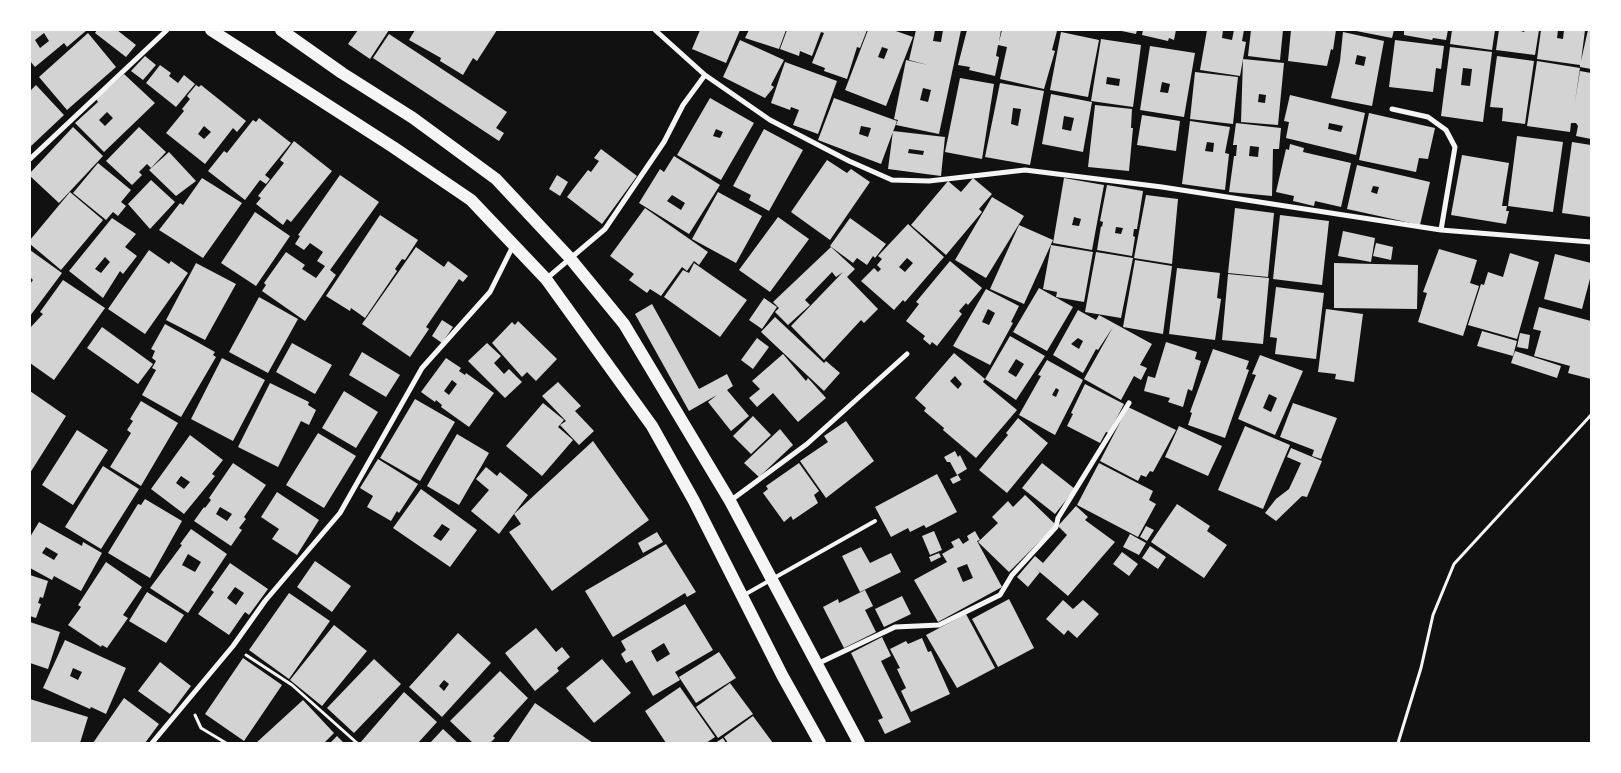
<!DOCTYPE html>
<html>
<head>
<meta charset="utf-8">
<style>
	body { margin:0 }
	#map { position:relative; width:1621px; height:773px; overflow:hidden; background:#111; font-family:"Nunito Sans",sans-serif }
	canvas { display:block }
	.frame { position:absolute; inset:0; border:31px solid #fff; pointer-events:none }
</style>
</head>
<body>
<div id="map">
<canvas width="1621" height="773"></canvas>
<div class="frame"></div>
</div>
<script>
const ctx = document.querySelector('canvas').getContext('2d');
ctx.lineJoin = 'round';
function fillPath(path, color) {
  ctx.fillStyle = color;
  ctx.fill(path, 'evenodd');
}
function trace(path, color, width, dash) {
  ctx.strokeStyle = color;
  ctx.lineWidth = width;
  ctx.lineCap = dash ? 'butt' : 'round';
  ctx.setLineDash(dash || []);
  ctx.stroke(path);
}
fillPath(new Path2D(`
	M30,30H87L67,47L64,43L35,67L30,61ZM44,33L49,41L40,48L35,40Z
	M97,30H117L136,45L126,57L95,33Z
	M358,30H389L370,59L348,44Z
	M415,30H497L477,61L473,58L463,75L440,61L441,58L409,40Z
	M700,30H740L726,63L692,49Z
	M749,30H786L779,49L745,38Z
	M787,30H867L860,48L857,47L847,79L824,71L825,68L812,63L824,33L821,32L812,56L800,51L799,56L780,49Z
	M868,30H893L913,37L886,106L845,90ZM882,47L888,49L884,59L878,57Z
	M916,30H935L933,41L941,42L943,30H961L939,134L896,125L898,120L894,119L906,60L928,65L909,60ZM923,88L931,90L928,102L920,100Z
	M967,30H1001L999,42L1002,30L1057,31L1052,50L1055,51L1044,89L1000,79L1007,47L998,45L996,56L999,57L995,76L969,70L970,67L958,65Z
	M1117,30H1137L1136,34Z
	M1143,30H1176L1174,40L1169,38L1168,41L1142,35Z
	M1207,30H1223L1222,38L1232,40L1234,30H1244L1242,41L1246,42L1240,76L1200,70Z
	M1251,30H1283L1280,60L1248,56Z
	M1291,30H1336L1333,50L1331,49L1327,66L1288,61Z
	M1351,30H1394L1392,38Z
	M1404,30H1448L1446,40L1433,38L1432,40L1404,35Z
	M1452,30H1495L1492,50L1450,44Z
	M1499,30H1518L1524,32L1525,30H1539L1535,55L1496,50Z
	M1541,30H1558L1557,38L1563,39L1564,30H1585L1581,61L1588,30H1591V69L1580,67V65L1537,59Z
	M1061,32L1099,40L1088,97L1050,90Z
	M1343,32L1384,41L1372,106L1331,98L1340,61ZM1357,55L1366,57L1364,66L1355,64Z
	M88,33L116,67L67,110L39,77Z
	M389,34L507,112L496,128L504,133L499,141L373,58Z
	M1101,39L1141,45L1133,107L1091,101ZM1107,77L1120,79L1119,86L1106,84Z
	M740,40L784,60L771,85L774,87L765,98L723,77Z
	M1395,40L1444,46L1441,69L1436,68L1433,92L1389,87Z
	M1150,46L1195,53L1184,117L1140,110ZM1162,82L1170,84L1168,93L1160,92Z
	M1450,47L1492,52L1483,122L1441,116ZM1463,68L1472,69L1470,86L1461,85Z
	M145,56L156,65L143,80L131,71Z
	M1497,56L1534,61L1525,124L1502,121L1503,108L1490,107Z
	M1243,59L1284,63L1278,125L1241,122ZM1259,94L1266,95L1265,103L1258,102Z
	M1537,61L1580,68L1575,101L1580,71L1591,73V139L1576,136L1578,126L1576,123H1571L1570,132L1527,126Z
	M785,62L837,81L818,134L793,125L799,110L791,107L790,110L771,103Z
	M160,65L171,73L169,76L178,83L184,75L195,84L176,107L146,83Z
	M1195,72L1238,77L1233,124L1190,119Z
	M124,74L155,103L104,152L75,123L98,102L96,99ZM107,112L113,118L105,126L99,120Z
	M960,78L994,84L982,159L945,152Z
	M1000,83L1044,91L1030,165L985,157ZM1013,108L1021,109L1018,126L1011,124Z
	M36,85L64,115L30,147V91Z
	M196,85L199,87L201,85L246,121L237,132L233,128L205,164L166,133L184,111L182,109L190,99L187,96ZM204,126L211,132L204,139L198,134Z
	M1051,94L1092,102L1083,152L1042,144ZM1064,116L1074,118L1071,131L1062,129Z
	M1290,95L1365,113L1356,155L1286,138L1289,122L1284,121ZM1329,123L1343,126L1341,132L1328,129Z
	M710,98L754,123L721,180L677,155ZM716,129L723,132L720,138L713,136Z
	M834,98L897,121L881,164L818,140ZM861,126L871,128L868,137L859,134Z
	M1095,105L1132,109L1131,128H1133L1129,171L1088,167Z
	M1369,113L1435,128L1428,159L1419,158L1416,172L1359,160Z
	M1142,115L1180,121L1176,151L1137,145Z
	M259,118L291,143L265,175L270,179L266,184L260,180L245,200L208,171L224,151L227,153L253,120L256,122Z
	M1190,121L1230,127L1225,153L1229,154L1225,190L1182,184ZM1207,142L1214,143L1213,152L1205,151Z
	M1236,123L1281,128L1279,149H1273L1272,196L1229,192L1234,156H1236L1237,145H1233ZM1250,146L1259,147L1258,157L1249,156Z
	M73,127L103,156L59,203L30,176V173Z
	M139,127L166,152L151,168L147,164L139,172L142,175L132,185L106,161Z
	M764,129L803,150L769,211L749,200L751,195L733,186Z
	M893,131L945,137L941,176L888,169ZM909,149L924,151L923,155L908,153Z
	M1517,136L1563,142L1553,212L1508,206Z
	M294,141L332,171L291,222L287,219L283,225L256,204L261,198L258,196L284,163L280,160Z
	M1572,142L1591,145V217L1562,213Z
	M1290,144L1304,148L1303,152L1351,163L1341,207L1315,201L1314,206L1293,201L1294,196L1276,192L1286,149L1289,150Z
	M601,149L637,176L602,224L567,197L588,170L591,172L599,161L594,158Z
	M169,152L196,181L176,196L149,170Z
	M1462,155L1509,163L1502,206H1507L1506,211H1509L1506,224L1451,215Z
	M674,156L720,185L689,234L639,203L660,169L664,172ZM672,195L685,203L681,210L667,201Z
	M827,160L847,173L851,169L870,182L830,240L791,212Z
	M98,163L131,190L121,202L126,206L118,216L113,212L106,220L73,193Z
	M1357,165L1430,182L1420,225L1347,209ZM1373,186L1379,187L1377,194L1371,192Z
	M340,175L379,202L330,270L336,275L305,321L262,291L266,285L264,283L286,252L305,265L302,269L316,278L325,266L317,261L323,252L310,243L304,250L295,244L300,236L298,235Z
	M557,175L568,182L560,196L549,189Z
	M202,178L242,203L203,258L159,230L180,203L183,205Z
	M973,178L992,194L979,209L982,212L946,255L911,225L948,181L961,192Z
	M1064,178L1104,185L1092,250L1053,243ZM1074,217L1081,219L1079,226L1072,225Z
	M151,180L175,202L150,229L128,204Z
	M1107,185L1143,191L1137,229H1134L1133,236L1135,237L1132,256L1097,250L1101,226L1102,227L1103,222L1100,221ZM1116,227L1123,228L1121,234L1115,233Z
	M70,192L103,220L61,270L30,244V240Z
	M718,192L762,216L736,263L692,239Z
	M1146,195L1178,199L1172,264L1134,258Z
	M992,197L1024,216L986,278L955,260Z
	M645,208L708,252L699,265L694,261L687,271L682,267L661,296L650,289L647,293L629,280L634,274L610,256Z
	M1235,208L1274,213L1268,277L1228,273Z
	M255,212L290,236L256,286L221,263Z
	M380,215L418,240L405,260L402,259L395,269L397,271L365,318L351,308L350,311L326,296Z
	M1280,215L1329,221L1322,285L1273,279Z
	M778,217L809,239L770,292L739,270Z
	M112,218L136,234L125,247L137,256L123,274L120,271L103,298L69,271ZM105,257L110,262L101,273L95,269Z
	M850,218L886,244L875,258L873,256L867,265L857,258L853,263L830,246Z
	M908,224L944,257L905,302L903,300L894,310L861,281L874,268L878,272L881,269L877,265L882,259L878,256ZM907,258L913,263L905,272L899,267Z
	M1019,225L1053,240L1024,304L990,289Z
	M1343,231L1375,238L1371,262L1338,256Z
	M1376,243L1393,247L1391,260L1373,256Z
	M1051,245L1093,252L1084,302L1056,297L1057,292L1043,289Z
	M416,247L444,267L448,261L468,276L463,282L459,279L426,327L429,329L410,357L362,324Z
	M831,247L855,269L847,277L878,309L864,323L861,320L824,360L791,326L843,272L836,277L832,272L805,300L810,305L788,325L775,312L779,308L773,302Z
	M1439,249L1477,260L1470,283L1479,286L1463,336L1418,322L1427,293L1423,292Z
	M30,250L62,273L30,316V284L33,280L30,277Z
	M149,250L169,264L171,261L188,273L145,334L108,309Z
	M1096,252L1133,258L1121,318L1085,312Z
	M1510,253L1539,262L1517,339L1468,325L1481,284L1484,285L1488,272L1503,277Z
	M1555,254L1591,263V275L1582,309L1544,299Z
	M1135,260L1172,266L1163,334L1123,327Z
	M950,261L982,288L968,305L966,303L959,311L962,314L937,346L932,342L930,345L923,339L925,336L906,321L919,304L916,302Z
	M196,263L236,284L205,340L166,320Z
	M694,263L747,300L720,337L664,297L683,270L689,273Z
	M1334,263L1418,265L1417,309L1334,308Z
	M1177,268L1220,273L1217,298L1221,299L1215,340L1169,334Z
	M1228,274L1269,278L1263,344L1222,340Z
	M63,280L105,308L54,380L30,363V328L43,314L40,312Z
	M1276,287L1324,293L1316,359L1275,354L1277,338L1270,337Z
	M1039,288L1073,307L1047,351L1013,332Z
	M986,289L1019,306L1011,322L1013,323L990,365L953,346ZM988,309L995,313L989,325L982,322Z
	M259,297L298,319L268,373L229,352Z
	M764,298L777,307L762,329L749,320Z
	M652,304L699,389L727,374L733,386L727,390L749,416L731,431L708,402L717,395L689,411L635,314Z
	M1539,307L1591,321V379L1568,373L1570,366L1534,356L1541,331L1533,329Z
	M1326,309L1363,314L1354,382L1335,379L1336,374L1318,372Z
	M1078,310L1096,320L1099,315L1152,344L1140,365L1147,368L1141,380L1134,376L1121,400L1084,379L1113,327L1098,350L1096,349L1083,373L1053,355ZM1078,338L1083,341L1079,349L1071,344Z
	M775,317L824,363L826,361L840,373L824,391L761,332Z
	M442,320L453,327L442,343L432,336Z
	M518,321L557,359L536,381L527,372L522,377L492,343L512,322L515,325Z
	M165,324L215,352L213,355L216,357L181,417L142,395L156,370L152,368L156,361L152,358L155,351L151,349Z
	M102,327L153,364L138,384L87,348Z
	M1482,331L1517,341L1513,356L1477,346Z
	M1520,333L1530,335L1528,349L1517,347Z
	M1010,336L1045,356L1016,400L985,379ZM1016,359L1024,364L1016,377L1008,372Z
	M757,338L769,347L753,369L741,360Z
	M1166,342L1197,352L1195,359L1201,361L1192,391L1188,389L1183,407L1168,402L1170,398L1144,391L1148,376L1155,378Z
	M292,343L332,365L315,394L276,372Z
	M487,343L501,356L494,363L504,374L509,369L522,382L505,398L468,361Z
	M1213,349L1249,361L1246,369L1249,370L1225,438L1188,425L1192,413L1190,412Z
	M1515,351L1561,366L1557,378L1511,363Z
	M362,352L400,375L386,397L349,375Z
	M954,353L985,379L983,382L1017,410L976,458L943,430L944,428L924,411L926,408L915,398ZM955,376L962,384L958,389L950,381Z
	M783,354L806,381L808,378L826,398L798,422L773,393L757,407L749,398L760,389L752,381Z
	M1260,355L1303,371L1275,435L1238,419L1256,375L1252,374ZM1269,394L1277,398L1271,412L1263,408Z
	M222,358L265,380L233,441L191,419Z
	M446,358L461,368L459,371L465,375L466,373L494,393L469,427L441,407L442,405L436,400L435,402L421,392ZM452,380L457,384L449,395L444,391Z
	M1047,360L1083,380L1055,435L1019,415L1041,376L1038,375ZM1056,388L1059,390L1056,397L1052,395Z
	M558,382L581,406L575,411L594,431L579,445L560,425L566,421L542,396Z
	M270,383L309,402L308,405L316,410L309,425L301,421L278,467L238,447Z
	M1085,384L1124,404L1109,433L1106,432L1100,443L1067,426L1073,414L1071,413Z
	M30,391L66,416L30,473Z
	M344,391L378,412L356,448L322,428Z
	M415,399L455,422L420,481L380,458Z
	M141,401L178,423L141,486L110,467L131,433L127,430L133,421L130,419Z
	M543,403L564,420L558,427L573,440L542,476L506,446Z
	M1293,403L1337,418L1321,459L1312,456L1314,450L1280,437Z
	M1128,407L1176,430L1153,472L1150,471L1146,477L1141,475L1138,481L1100,461Z
	M753,416L771,435L751,454L733,436Z
	M1018,418L1048,443L1007,493L979,470L1008,435L1006,433Z
	M846,421L874,461L826,498L800,461L828,442L824,436Z
	M1179,426L1222,446L1208,476L1165,457Z
	M1245,426L1290,445L1263,509L1218,490Z
	M780,429L793,445L759,477L744,463Z
	M77,430L108,450L73,505L42,485Z
	M318,433L356,456L324,508L286,485Z
	M457,434L489,453L459,505L427,486Z
	M190,435L223,460L212,474L215,476L184,514L151,489ZM181,476L190,482L184,489L176,483Z
	M593,441L649,520L552,591L509,532L521,524L514,514Z
	M1291,448L1322,461L1307,497L1302,496L1276,521L1265,513L1276,499L1289,489L1301,463L1287,457Z
	M955,451L958,457L960,455L967,469L957,475L950,462H947L944,457Z
	M378,459L418,484L399,513L397,511L391,521L367,507L373,496L360,488Z
	M233,463L266,485L244,517L246,519L239,528L242,530L231,546L194,521L204,507L205,508L211,500L209,498ZM220,507L232,514L227,521L216,514Z
	M799,463L819,491L814,495L818,503L793,520L791,516L784,522L763,493L768,489L766,486Z
	M1042,463L1075,489L1055,514L1022,488Z
	M1099,463L1153,491L1149,500L1156,504L1138,537L1077,505Z
	M103,466L139,489L101,549L65,527Z
	M486,467L497,476L500,472L528,495L499,534L471,511L489,490L476,479Z
	M937,474L957,512L926,528L924,525L910,532L908,528L891,537L875,507Z
	M958,475L961,480L953,484L950,479Z
	M421,489L477,530L450,567L393,528ZM442,524L450,529L441,541L433,536Z
	M277,492L319,520L297,555L272,539L279,529L261,517Z
	M1025,495L1056,525L1009,572L978,542L998,523L992,517L1008,501L1013,507Z
	M145,499L182,521L150,578L108,553L138,504L141,505Z
	M1177,504L1210,526L1207,531L1227,545L1204,578L1151,542Z
	M1076,506L1088,517L1085,520L1115,542L1068,596L1035,568L1040,572L1028,587L1017,577L1035,556L1043,563L1067,535L1058,526Z
	M39,522L82,546L83,542L102,553L81,591L54,576L52,580L30,568V537ZM46,547L58,554L54,560L42,553Z
	M1146,526L1154,530L1147,541L1140,537Z
	M191,529L227,554L188,613L150,588L182,545L180,544ZM188,554L201,562L195,572L182,565Z
	M934,531L942,550L930,555L922,536Z
	M975,531L980,540L977,541L1002,587L938,622L914,580L947,562L942,554L954,547L951,542L959,538L963,544L969,540L967,536ZM967,564L973,578L963,582L957,568Z
	M657,532L663,542L643,553L638,543Z
	M1130,534L1146,543L1139,555L1123,547Z
	M666,544L696,592L687,597L685,593L613,637L585,591Z
	M1150,546L1166,557L1158,569L1142,558Z
	M861,547L870,563L891,553L901,572L860,592L842,556Z
	M1122,552L1138,564L1129,576L1113,564Z
	M939,553L941,557L931,562L929,557Z
	M315,561L351,586L332,612L297,587Z
	M106,562L142,587L123,615L128,618L107,648L102,645L101,647L68,625L81,607L78,605Z
	M230,563L268,589L249,615L245,612L229,635L198,614L214,592L211,590ZM235,587L244,593L236,605L227,598Z
	M30,575L48,581L43,598L40,597L38,603L41,604L36,618L30,616Z
	M865,590L873,606L865,610L876,632L844,648L823,607L838,599L839,603Z
	M147,592L184,615L166,643L129,621Z
	M289,593L330,621L289,679L249,650Z
	M902,596L911,614L884,627L875,609Z
	M1009,599L1034,648L998,667L972,619Z
	M1063,600L1073,609L1083,600L1099,614L1077,638L1068,630L1064,635L1046,619Z
	M685,604L713,650L675,672L680,680L653,696L632,660L626,663L621,654L626,650L621,641ZM664,643L670,654L657,662L651,651Z
	M966,614L995,668L957,688L926,635Z
	M30,622L60,632L48,669L30,663Z
	M334,625L367,651L322,706L290,680Z
	M536,628L556,652L562,647L570,657L557,668L559,671L535,691L505,653Z
	M458,633L491,663L442,717L409,687ZM444,680L449,684L444,691L439,686Z
	M882,637L891,656L881,661L911,722L885,734L878,720L883,718L851,653Z
	M922,638L928,652L931,651L950,694L911,712L901,691L906,688L897,669L900,668L890,649L906,641L908,644Z
	M65,640L126,668L106,714L91,707L90,709L43,688ZM73,668L82,672L78,680L70,676Z
	M719,652L736,678L696,703L679,677Z
	M243,658L282,685L244,741L205,714Z
	M374,659L401,684L354,733L327,708Z
	M602,659L631,693L594,723L566,688Z
	M160,662L191,686L170,714L138,691Z
	M500,671L528,698L493,736L495,738L490,743H473L450,721Z
	M730,683L753,714L718,738L696,707Z
	M680,687L715,737L706,743H666L645,711Z
	M404,692L437,722L418,743H360Z
	M124,698L159,724L145,743H93Z
	M30,699L88,717L80,743H30Z
	M303,700L334,733L324,743H256Z
	M535,703L593,743H508Z
	M753,716L773,743H728L724,737Z
	M443,729L458,743H430Z
	M337,736L344,743H330Z
	M723,738L726,743H715Z`), '#d3d3d3');
trace(new Path2D(`
	M246,655L292,685L357,743
	M195,715L201,728L226,743
	M1398,743L1421,668L1433,615L1454,564L1591,415`), '#f5f5f5', 3);
trace(new Path2D(`
	M744,595L875,521`), '#f5f5f5', 4);
trace(new Path2D(`
	M655,30L705,75
	M1392,109L1428,117L1446,130L1455,147L1441,230
	M30,159L167,30
	M546,279L605,229L664,142L683,105L705,75L770,120L849,161L892,180L929,181L1025,170L1162,187L1441,230L1591,242
	M730,501L807,444L907,354
	M817,664L895,627L939,625L1000,595L1012,575L1056,527L1058,518L1129,403
	M152,743L233,646L265,601L340,513L422,368L490,292L513,246`), '#f5f5f5', 5);
trace(new Path2D(`
	M211,30L393,147L471,200L546,279L652,426L694,501L782,675L820,743
	M281,30L342,73L413,118L496,179L569,257L624,324L730,501L859,743`), '#f5f5f5', 12);
</script>
</body>
</html>
